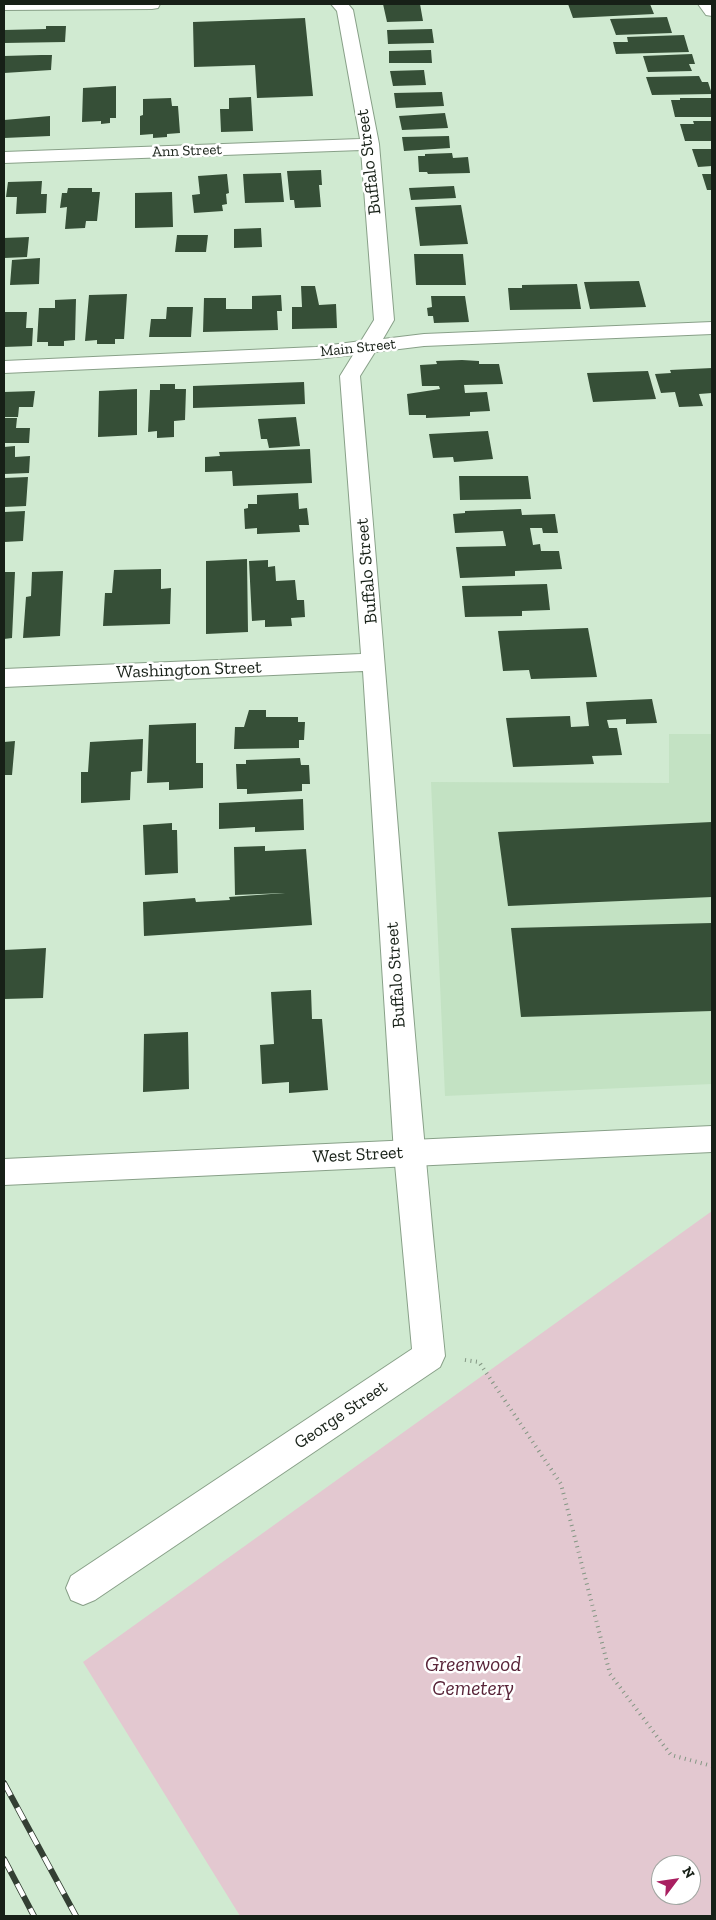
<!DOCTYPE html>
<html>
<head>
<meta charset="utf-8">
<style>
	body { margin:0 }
	#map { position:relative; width:716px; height:1920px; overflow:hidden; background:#d0ead1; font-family:"Zilla Slab",serif }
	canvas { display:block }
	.frame { position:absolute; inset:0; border:5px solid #172017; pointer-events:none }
	.north { position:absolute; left:651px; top:1855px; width:50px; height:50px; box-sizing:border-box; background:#fff; border:1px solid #a2a6a2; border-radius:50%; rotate:59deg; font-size:14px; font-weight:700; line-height:20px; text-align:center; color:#172017 }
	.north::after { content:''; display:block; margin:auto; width:18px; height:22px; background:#a91e60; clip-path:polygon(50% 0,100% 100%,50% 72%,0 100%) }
</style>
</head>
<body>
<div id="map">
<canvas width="716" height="1920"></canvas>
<div class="frame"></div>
<div class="north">N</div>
</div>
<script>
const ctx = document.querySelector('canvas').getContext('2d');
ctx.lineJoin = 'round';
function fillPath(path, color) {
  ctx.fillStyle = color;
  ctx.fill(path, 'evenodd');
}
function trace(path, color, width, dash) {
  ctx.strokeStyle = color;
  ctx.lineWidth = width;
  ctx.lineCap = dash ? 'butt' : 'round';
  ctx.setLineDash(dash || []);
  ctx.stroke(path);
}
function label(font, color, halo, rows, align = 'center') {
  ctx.font = font + ' "Zilla Slab",serif';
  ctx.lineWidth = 5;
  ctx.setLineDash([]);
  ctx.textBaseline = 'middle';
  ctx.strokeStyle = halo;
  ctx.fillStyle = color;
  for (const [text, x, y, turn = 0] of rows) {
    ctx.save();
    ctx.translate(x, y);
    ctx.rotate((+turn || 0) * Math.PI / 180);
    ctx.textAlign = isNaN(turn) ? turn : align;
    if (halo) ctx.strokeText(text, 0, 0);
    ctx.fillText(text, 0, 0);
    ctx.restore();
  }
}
fillPath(new Path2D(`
	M669,734H712V1084L445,1096L431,782L669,783Z`), '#c3e2c3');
fillPath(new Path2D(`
	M712,1211V1916H240L83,1662ZM661,1865H691V1895H661Z`), '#e3c8d0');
fillPath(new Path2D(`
	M383,4H420L423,21L387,22Z
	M568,4H650L654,14L573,18Z
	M667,17L672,33L616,35L610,19Z
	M305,18L313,96L257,98L255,65L194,67L193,22Z
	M46,26H66L65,42L4,43V30L46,29Z
	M432,29L434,43L388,44L387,30Z
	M684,35L689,52L616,54L613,42H628L627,37Z
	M431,50L432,63H389V51Z
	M692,54L695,64H689L692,71L648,72L643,56Z
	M41,55H52L51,70L4,73V56Z
	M424,70L426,85L393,86L390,71Z
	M699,76L702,82H708L712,94L652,95L646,77Z
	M116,86V118H110V123L101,124V121L82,122L83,88Z
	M442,92L444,106L396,108L394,93Z
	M251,97L253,131L221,132L220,109H229V98Z
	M171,98L172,106H178L180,133L167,134V137L153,138V134L140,135V116L143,115V99Z
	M680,98H712V117H675L671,100H680Z
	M445,113L448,128L402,130L399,116Z
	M50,116V136L4,138V120Z
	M693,121H712V141H685L680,124H694Z
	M449,136L450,148L404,151L402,137Z
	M692,149H712V166L698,167Z
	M452,153L453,158L468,157L470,173L428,174L427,172H419L418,156H425V154Z
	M321,170L322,185H319L321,207L295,208L294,200H290L287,171Z
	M281,173L284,202L245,203L243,174Z
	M227,174L229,193L226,194L227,204L222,205L223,211L194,213L192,195L200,194L198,176Z
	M702,174H712V190H707Z
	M42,181L41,194H47L46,213L16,214L17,197H6L8,182Z
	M454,186L456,198L411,200L409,188Z
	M68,188H92V192H100L97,221H86L85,228L65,229L67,207L60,208L62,193H67Z
	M172,192L173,227L135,228V193Z
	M461,205L468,244L420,246L415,207Z
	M261,228L262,247L234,248V229Z
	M177,235H208L206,252H175Z
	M29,237L27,257L4,258V238Z
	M414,254H463L466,285H416Z
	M40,258L39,284L10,285L12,260Z
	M639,281L646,307L590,309L584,282Z
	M577,284L581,309L510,310L508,288H522V285Z
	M301,286H315L319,305L336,304L337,328L292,329V307H302Z
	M127,294L124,339H115V344H97V340L85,341L89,295Z
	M281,295L282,311H277L278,330L203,332L204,298H226V309H252V296Z
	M431,296H465L469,322L434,323L433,316H428L427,308L432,307Z
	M76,299L75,340L64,341V346H48V342H37L39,308H55V300Z
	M167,307H193L191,337H149L151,319H166Z
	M5,312H27L26,328H33L32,346L4,347Z
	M462,360L479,361V364H499L503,384L464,385L465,393L487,392L490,411L470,412V416L426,418V415H409L407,394L440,389L439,386H422L420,365L437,364L436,361Z
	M712,368V393L699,394L703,406L679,407L675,392L661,393L655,374L671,373L670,370Z
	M648,371L656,399L593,402L587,373Z
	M304,382L305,404L193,408V386Z
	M160,384H175V389H186L185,420L174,421V437L157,438V431L148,432L150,390H160Z
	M137,389V435L98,437L99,391Z
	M35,391L33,407H19L18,417H4V392Z
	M296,417L300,446L269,448L267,439H261L258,419Z
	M4,418H17L16,428H30L29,443H4Z
	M488,431L493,459L454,462L453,457L433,458L429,434Z
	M15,446V457L30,456L29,473L4,474V447Z
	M310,449L312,483L233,486L232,471L205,472V457L220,456L219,452Z
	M459,476H528L531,499L460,500Z
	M28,477L26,506L4,507V478Z
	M298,493L299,509L307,508L309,525H299L300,532L257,534V528L245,529L244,509L248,508V504H257V495Z
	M521,509L522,515L555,514L558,533H543L542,528H530L533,545L540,544L541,551H559L562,569L515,571V576L460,578L456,547L506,546L503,531L455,533L453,514L465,513V511Z
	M25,511L23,541L4,542V512Z
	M247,559L248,632L206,634V561Z
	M268,560V567L275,566L276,581L295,580L297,600H304L305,617L291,618L292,626L265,627V620L252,621L249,561Z
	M161,569V589L171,588L170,624L103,626L105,593H112L114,570Z
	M63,571L60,636L23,638L26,597L31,596L32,572Z
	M4,572H15L12,638L4,639Z
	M547,584L550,610L522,611V616L465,617L462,586Z
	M588,628L597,677L531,679L529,670L503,671L498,631Z
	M652,699L657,723L626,724V719L607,720L609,728H617L622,755L592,756L594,764L513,767L506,718L570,716L571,727L589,726L586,702Z
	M249,710H266V717H298V722H305L304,740H299V748L234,749L235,727H244Z
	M196,723V763H203V788L169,790V782L147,783L149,725Z
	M143,739L142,771L131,772L130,800L81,803V772H88L90,742Z
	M15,741L12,775H4V742Z
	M300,758L301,765H309L310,784H302V791L247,794V789H237L236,764H246V760Z
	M303,799L304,830L255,832V827L219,829V803Z
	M712,822V897L508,906L498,832Z
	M172,823V830H177L178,873L145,875L143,825Z
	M265,846V851L306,849L312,925L144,936L143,902L195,898L196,902L230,900L229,897L285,893L235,895L234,847Z
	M712,923V1011L521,1017L511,928Z
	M46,948L43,998L4,999V950Z
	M311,990L312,1019H322L328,1090L289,1093V1082L262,1084L260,1045L274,1044L271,992Z
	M188,1032L189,1089L143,1092L144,1034Z`), '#364f37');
const minor = new Path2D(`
	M4,4H160L158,8L152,9L4,10Z
	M331,4H348L353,10L379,144L394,320L383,339L424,334L712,322V334L424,346L375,352L360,376C390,703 411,1030 445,1356L440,1367L95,1600L83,1605L71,1600L66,1588L71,1576L412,1349L394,1153L363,671L4,687V669L361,654L340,376L353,355L316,359L4,373V361L316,347L361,341L374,320L361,150L4,163V152L360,139L337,11Z`);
const tertiary = new Path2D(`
	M698,4H712V16L706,15Z`);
const secondary = new Path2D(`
	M712,1126V1152L4,1185V1159Z`);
trace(minor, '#88a088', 2);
trace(tertiary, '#88a088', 2);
trace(secondary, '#88a088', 2);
trace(new Path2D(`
	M465,1360L479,1362L561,1484L610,1674L671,1755L712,1766`), '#839683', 4, [1, 4.5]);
fillPath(minor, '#fff');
fillPath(tertiary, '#fff');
fillPath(secondary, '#fff');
const rail = new Path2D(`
	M4,1783L76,1916
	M4,1859L34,1916`);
trace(rail, '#333f33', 6);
trace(rail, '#fff', 4.5, [14]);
label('15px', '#172017', '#fff', [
	["Ann Street",187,151,-2],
	["Main Street",358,348,-6]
]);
label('18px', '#172017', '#fff', [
	["Buffalo Street",369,162,-97],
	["Buffalo Street",367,571,-95],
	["Washington Street",189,670,-2],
	["Buffalo Street",396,975,-94],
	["West Street",358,1155,-3],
	["George Street",341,1415,-34]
]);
label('italic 21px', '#582438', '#fff', [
	["Greenwood",473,1665],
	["Cemetery",473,1689]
]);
</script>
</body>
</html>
